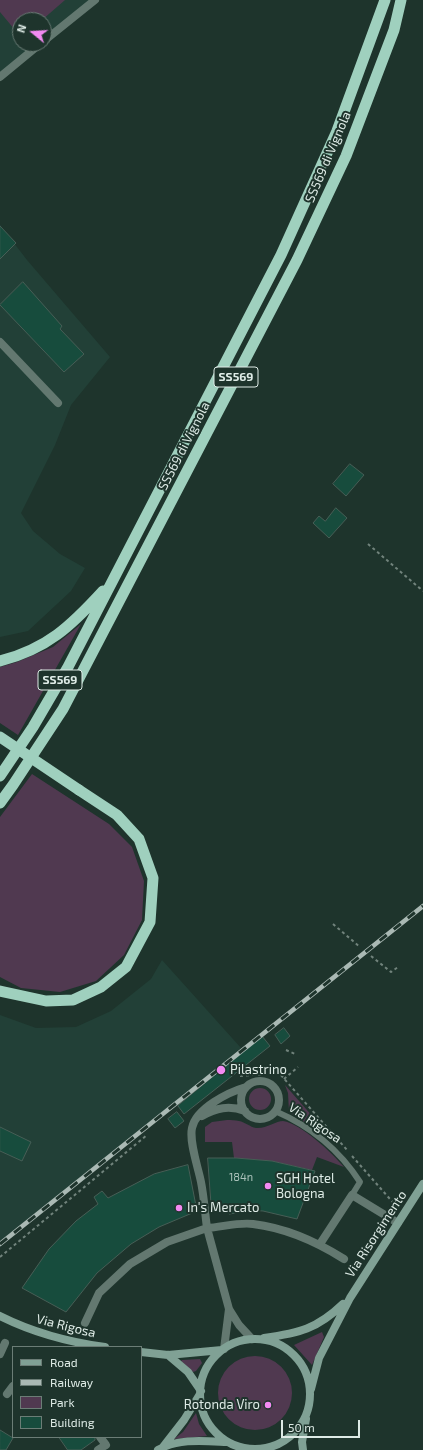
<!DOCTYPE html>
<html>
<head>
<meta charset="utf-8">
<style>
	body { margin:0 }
	#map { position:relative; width:423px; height:1450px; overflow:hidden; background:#1e342c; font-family:"Exo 2",sans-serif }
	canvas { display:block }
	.legend { position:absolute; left:12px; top:1346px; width:130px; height:92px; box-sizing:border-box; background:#1e342c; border:1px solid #6b7d76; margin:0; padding:5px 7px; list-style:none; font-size:12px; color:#deebe6 }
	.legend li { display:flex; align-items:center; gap:8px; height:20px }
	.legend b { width:20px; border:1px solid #6b7d76 }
	.north { position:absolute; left:12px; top:12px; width:40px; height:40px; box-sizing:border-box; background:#1e342c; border:1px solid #6b7d76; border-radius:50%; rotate:288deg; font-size:11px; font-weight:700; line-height:16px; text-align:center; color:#deebe6 }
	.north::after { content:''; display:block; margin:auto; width:14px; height:18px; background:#f28af2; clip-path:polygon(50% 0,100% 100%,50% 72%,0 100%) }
	.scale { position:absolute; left:281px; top:1420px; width:79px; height:18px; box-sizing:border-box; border:2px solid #deebe6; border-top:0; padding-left:5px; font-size:12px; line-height:14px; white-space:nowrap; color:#deebe6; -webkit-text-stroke:3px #1e342c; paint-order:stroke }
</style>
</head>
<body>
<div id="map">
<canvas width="423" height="1450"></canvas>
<ul class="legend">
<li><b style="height:5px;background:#80a195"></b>Road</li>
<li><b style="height:5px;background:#aab9b4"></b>Railway</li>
<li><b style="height:11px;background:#503950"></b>Park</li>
<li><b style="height:11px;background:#174c3d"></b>Building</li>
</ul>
<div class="north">N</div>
<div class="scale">50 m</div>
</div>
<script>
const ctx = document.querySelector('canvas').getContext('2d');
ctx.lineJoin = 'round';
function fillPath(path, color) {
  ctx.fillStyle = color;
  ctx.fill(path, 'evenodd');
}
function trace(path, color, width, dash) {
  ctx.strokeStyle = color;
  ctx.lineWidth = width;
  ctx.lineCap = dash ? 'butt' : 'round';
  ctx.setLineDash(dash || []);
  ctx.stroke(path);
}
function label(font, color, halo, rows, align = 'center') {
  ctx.font = font + ' "Exo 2",sans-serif';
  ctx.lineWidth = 4;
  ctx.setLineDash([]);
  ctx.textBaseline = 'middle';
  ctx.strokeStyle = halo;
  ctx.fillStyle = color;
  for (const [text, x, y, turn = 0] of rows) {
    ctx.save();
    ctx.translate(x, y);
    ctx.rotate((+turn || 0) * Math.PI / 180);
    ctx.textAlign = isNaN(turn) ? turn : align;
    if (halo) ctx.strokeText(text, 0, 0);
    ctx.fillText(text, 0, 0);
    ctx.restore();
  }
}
fillPath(new Path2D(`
	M0,0H96L44,42V20H20V44H42L0,78Z
	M0,225L27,260L110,357L71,405L55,445L21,513L33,531L60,554L85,568L71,591L28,631L0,637Z
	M162,960L241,1048L141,1132L0,1246V1015L36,1028L76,1027L111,1011L151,979Z`), '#224037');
fillPath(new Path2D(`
	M0,0H65L42,20H20V36L0,12Z
	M81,624L18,735L0,723V667L17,662L53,647Z
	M32,774L109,824L132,847L144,881L142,920L124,955L96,981L60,992L21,988L0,977V817Z
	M285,1085L335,1142L289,1112L288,1093Z
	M249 1099a11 11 0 1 1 22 0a11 11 0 1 1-22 0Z
	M227,1120C231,1120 235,1120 239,1121C245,1122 250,1127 256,1128C266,1129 276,1121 283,1121C302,1124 332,1153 344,1167L317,1157L312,1170L272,1161L234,1158L232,1142H205V1127L212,1122Z
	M322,1332L324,1337L312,1365L294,1345Z
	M218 1393a37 37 0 1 1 74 0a37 37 0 1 1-74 0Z
	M200,1359L202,1363L196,1371L193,1372L181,1361L182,1360Z
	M196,1413L199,1424L207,1436L174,1439L183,1432Z`), '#503950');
const building = new Path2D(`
	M0,226L16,243L0,259Z
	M23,282L62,326L60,329L84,354L64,372L0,305Z
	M350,464L364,475L346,496L333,484Z
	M336,508L347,518L329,538L313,523L319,516L325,521Z
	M284,1028L290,1036L281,1044L275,1035Z
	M262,1036L270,1046L184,1114L178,1106Z
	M177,1112L184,1121L175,1128L168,1119Z
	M0,1127L31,1142L22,1161L0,1151Z
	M208,1158H236L272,1161L315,1171L297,1219L263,1211L243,1210V1212L229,1214V1211L212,1212Z
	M188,1165L197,1211L159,1227L131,1244L97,1273L66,1312L22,1288L49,1249L76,1221L98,1204L94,1197L102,1191L108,1198L154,1174Z
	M0,1430L13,1438L6,1450H0Z
	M59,1437H95V1440L81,1450H68Z`);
fillPath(building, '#174c3d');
trace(building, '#475e56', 1);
trace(new Path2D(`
	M368,544L423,591
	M333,924L360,947
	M371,956L391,972L398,967
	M286,1050L295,1054
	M240,1076L279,1073L348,1151
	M284,1079L298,1067
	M352,1156L397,1207
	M0,1257L147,1135`), '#71837c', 2, [3, 3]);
trace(new Path2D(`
	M275,1111C310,1126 340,1151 360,1182L352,1195`), '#637870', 6);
trace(new Path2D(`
	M44,41L95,0
	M0,77L40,44
	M0,342L58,403
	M241 1100a19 19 0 1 1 38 0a19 19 0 1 1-38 0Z
	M246,1087C229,1092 196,1108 192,1128C189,1142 198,1167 201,1182C204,1197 205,1213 207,1228C222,1227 239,1222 253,1224C286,1228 317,1242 344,1259
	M202,1116C216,1108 229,1105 245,1111
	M320,1244L352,1195L398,1223
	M85,1323L99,1293L130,1264L167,1242L207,1228L229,1309L239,1325L252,1339
	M224,1349L229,1309
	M0,1354L5,1343
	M7,1394L13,1386
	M98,1450L106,1445L100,1437`), '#637870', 8);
trace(new Path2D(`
	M0,1316C34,1333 68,1342 105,1347
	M264,1338C299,1333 317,1329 343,1304
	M200 1394a55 55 0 1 1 110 0a55 55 0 1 1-110 0Z
	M141,1352L168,1355L222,1350
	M168,1355L188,1372L201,1391
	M311,1389L319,1358L350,1298L423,1184
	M163,1447L184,1420L200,1394
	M158,1450C177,1438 205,1441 227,1442
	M303,1450L302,1442L306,1419`), '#80a195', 8);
trace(new Path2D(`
	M0,661C47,649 71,626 103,591
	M0,776L33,727L68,667L281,255L337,131L385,0
	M0,803L13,785L63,709L297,260L346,156L394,30L401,0
	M0,991L46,1001L73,1000L101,987L126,967L150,922L153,878L139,839L117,815L79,790`), '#9fd0be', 11);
const rail = new Path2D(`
	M0,1244L423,906`);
trace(rail, '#aab9b4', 4.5);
trace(rail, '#1e342c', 3, [9]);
trace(new Path2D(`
	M0,737L79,790`), '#9fd0be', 11);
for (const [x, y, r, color] of [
	[221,1070,5,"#f28af2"],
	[268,1186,4,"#f28af2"],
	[179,1208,4,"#f28af2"],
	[268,1405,4,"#f28af2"]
]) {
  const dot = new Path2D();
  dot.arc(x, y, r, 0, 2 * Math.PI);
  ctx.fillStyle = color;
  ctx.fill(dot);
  trace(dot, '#1e342c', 1.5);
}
label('11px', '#acc3bc', null, [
	["184n",241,1177]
]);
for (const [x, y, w] of [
	[236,377,44],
	[60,680,44]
]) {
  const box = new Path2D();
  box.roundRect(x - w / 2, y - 10, w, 20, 3);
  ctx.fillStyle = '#1e342c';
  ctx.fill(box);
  trace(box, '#deebe6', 1);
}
label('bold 12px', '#deebe6', null, [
	["SS569",236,377],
	["SS569",60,680]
]);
label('13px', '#deebe6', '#1e342c', [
	["SS569 di Vignola",328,157,-67],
	["SS569 di Vignola",184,446,-63],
	["Via Rigosa",315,1123,34],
	["Via Risorgimento",376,1234,-57],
	["Via Rigosa",66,1326,14]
]);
label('13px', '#deebe6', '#1e342c', [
	["Pilastrino",230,1070],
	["SGH Hotel",276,1179],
	["Bologna",276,1194],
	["In's Mercato",187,1208],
	["Rotonda Viro",260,1405,"right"]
], 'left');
</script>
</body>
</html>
